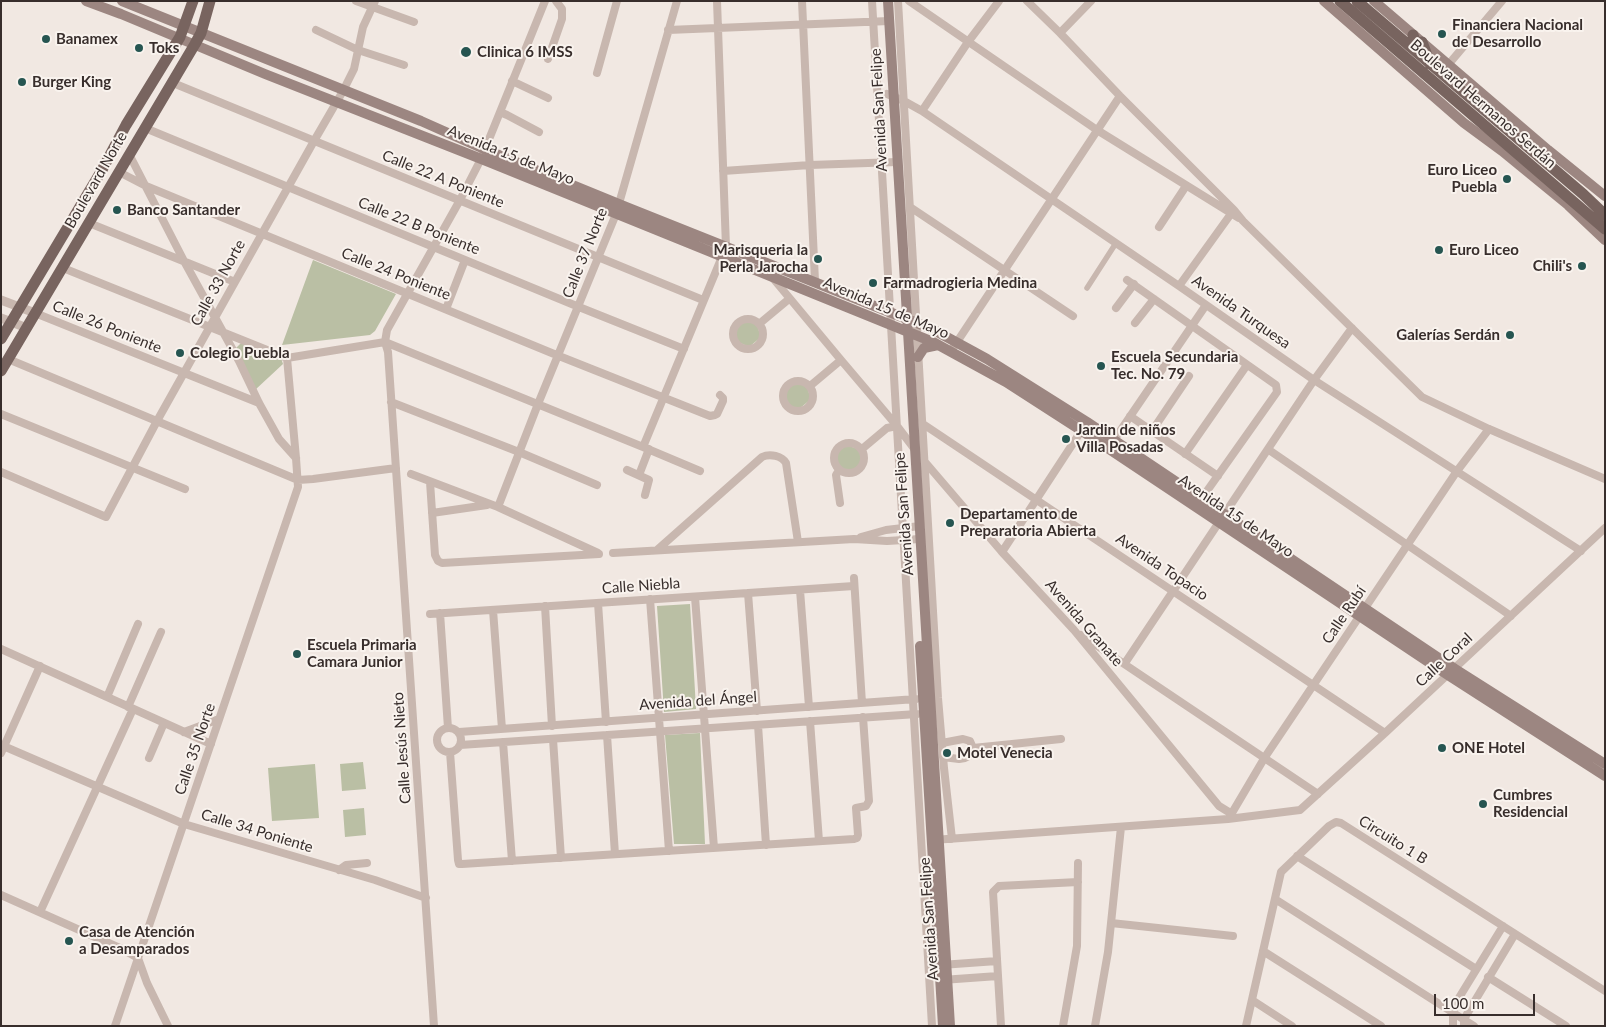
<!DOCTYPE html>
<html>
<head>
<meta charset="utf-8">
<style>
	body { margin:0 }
	#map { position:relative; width:1606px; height:1027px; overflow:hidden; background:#f1e8e2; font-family:Lato,sans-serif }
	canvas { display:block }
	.frame { position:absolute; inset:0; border:2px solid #382e2c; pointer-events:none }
	.scale { position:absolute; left:1434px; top:994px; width:101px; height:22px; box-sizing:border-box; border:2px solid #382e2c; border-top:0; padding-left:6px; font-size:15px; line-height:18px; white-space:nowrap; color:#382e2c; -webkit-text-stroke:4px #f9f3ee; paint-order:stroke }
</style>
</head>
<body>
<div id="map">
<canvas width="1606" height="1027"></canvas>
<div class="frame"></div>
<div class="scale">100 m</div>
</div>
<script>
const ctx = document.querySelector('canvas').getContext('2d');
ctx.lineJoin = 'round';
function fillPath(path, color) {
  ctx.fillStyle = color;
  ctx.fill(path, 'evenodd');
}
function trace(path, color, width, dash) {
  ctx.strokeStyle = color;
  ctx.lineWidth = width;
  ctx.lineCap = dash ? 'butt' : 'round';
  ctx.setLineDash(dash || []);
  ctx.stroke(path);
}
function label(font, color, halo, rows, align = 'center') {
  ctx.font = font + ' Lato,sans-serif';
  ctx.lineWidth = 4;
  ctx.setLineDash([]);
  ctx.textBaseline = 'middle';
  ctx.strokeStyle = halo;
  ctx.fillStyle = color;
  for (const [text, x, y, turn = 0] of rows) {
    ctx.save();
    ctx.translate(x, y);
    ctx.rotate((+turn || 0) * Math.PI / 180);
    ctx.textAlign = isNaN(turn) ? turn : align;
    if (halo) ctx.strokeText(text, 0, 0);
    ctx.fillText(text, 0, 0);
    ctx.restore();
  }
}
fillPath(new Path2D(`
	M313,260L396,294L375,331L370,335L282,345Z
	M746,319L758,325L760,338L749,347L736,341L734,328Z
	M241,343L281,358L283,364L255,390L236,348Z
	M796,382L808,387L810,400L799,409L786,404L784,391Z
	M847,445L860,450L862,463L850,472L838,467L836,453Z
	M690,604L696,709L664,712L657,606Z
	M700,733L705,844H674L665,735Z
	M363,762L366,789L342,791L340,764Z
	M315,764L319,818L272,821L268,768Z
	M364,808L366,835L345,837L343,810Z`), '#babfa4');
trace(new Path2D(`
	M1087,288L1116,243`), '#c8b7af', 5.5);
trace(new Path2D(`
	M356,1L414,22
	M802,1L815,281
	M872,1L932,1026
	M898,1L938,698L944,768L952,839
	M909,1L1097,130L1239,218
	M1027,1L1060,33L1120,96L1234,210L1243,221L1422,397L1489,429L1605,479
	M316,30L358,50L404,65
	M668,30L889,21
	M1060,33L1091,1
	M548,59L562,19V9L556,1
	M1448,65L1502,1
	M597,73L617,1
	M512,81L548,98
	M173,83L703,300
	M887,94L904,101L922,111L1179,286L1314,380L1581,551
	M922,111L968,42L999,1
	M500,112L507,115L539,132
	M145,128L579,307L684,349
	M129,154L184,261L239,361L259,403L279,439L296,458
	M723,171L810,165L897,162
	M119,172L146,186L559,356L710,416L715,415L717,414L723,401V398L720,395
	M910,207L1073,316
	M89,223L235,282
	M1159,227L1186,186
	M63,268L287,358
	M772,277L841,360L897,426L916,451
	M1127,280L1276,385L1277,392L1202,498
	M1179,286L1233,211
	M1116,308L1134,284
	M446,309L465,260
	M35,313L259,403
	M733 334a15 15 0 1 1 30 0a15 15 0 1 1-30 0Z
	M1135,323L1154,299
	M759,324L789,299
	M951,351L1120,96
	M287,358L385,342L643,447L700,471
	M8,359L298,480L313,479L396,468
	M783 396a15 15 0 1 1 30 0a15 15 0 1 1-30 0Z
	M810,386L841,360
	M391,402L519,452L597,485
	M1,414L185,489
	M1130,416L1218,476
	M923,424L1385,733
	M1152,431L1189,376
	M1114,440L1206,305
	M834 458a15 15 0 1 1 30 0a15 15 0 1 1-30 0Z
	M643,447L726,247L717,1
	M862,449L887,428L897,426
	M1269,450L1511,616
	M1185,454L1247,365
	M925,462L1002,552L1074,630L1219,806L1232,814
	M627,470L649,480L645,495
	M839,470L836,475L840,503
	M1,472L106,517L157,421L314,141L343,91L354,69L363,27L375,1
	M411,474L498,507L598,553
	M639,475L649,449
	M430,482L435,555L438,561L442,563L599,554
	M498,507L538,404L616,214L677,1
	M432,513L487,505
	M861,537L886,530L920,526
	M657,550L762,457C770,453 782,456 786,463L798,542
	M1002,552L1087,422
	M613,553L854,539L887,541L920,539
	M854,578L862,703
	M800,590L809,707
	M748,593L757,711
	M695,597L714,848
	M650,599L669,851
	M598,603L606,722
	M545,606L552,726
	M493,610L502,729
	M440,613L448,728
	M430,614L854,586
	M1081,635L1318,794
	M1,649L211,744
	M1125,663L1314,380L1352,328
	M107,697L138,624
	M128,707L161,632
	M810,721L819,841
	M758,725L766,845
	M437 740a12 12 0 1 1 24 0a12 12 0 1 1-24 0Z
	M184,732L219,719
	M459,732L916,699
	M607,735L615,854
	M553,739L561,858
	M503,742L512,861
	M942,743L963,739L970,741L973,748L971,755L965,758L959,759L943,757
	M1,745L184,824L375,880L426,898
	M460,745L917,714
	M973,748L1061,739
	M450,752L458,860L459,864H462L854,839L857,838L858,835L856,808L866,806L869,801L863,717
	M1,753L40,666
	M149,758L164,723
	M1229,818L1265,757L1457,471L1489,429
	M933,840L1228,819L1300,810L1385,733L1605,528
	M1297,856L1476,969
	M339,870L346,865L367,863
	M1,895L122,949L138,958L147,983L168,1026
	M1275,899L1474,1026
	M40,912L133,709
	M1111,923L1233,936
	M1263,951L1381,1026
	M941,965L997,961
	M1488,977L1566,1026
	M942,980L998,976
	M1252,1000L1292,1026
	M115,1026L298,487L296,458L287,358
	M434,1026L388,352L385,342L387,330L460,200L481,159L545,1
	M1001,1026L993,892L999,886L1078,882
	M1063,1026L1077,946L1078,863
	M1095,1026L1108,952L1121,827
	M1246,1026L1281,872L1329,826L1336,822L1341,823L1605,991
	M1453,1026V1012L1457,1001L1503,926
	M1464,1026V1019L1515,934`), '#c8b7af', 8);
trace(new Path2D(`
	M1,300L35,313
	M1,318L27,328`), '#c8b7af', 9);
trace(new Path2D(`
	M86,1L121,14L265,74L489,162L933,342L1006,382L1082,431L1448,675L1605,776
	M122,1L421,121L484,149L626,207L932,329L987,359L1087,422L1455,669L1605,764
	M888,1L950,1026
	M1324,1L1464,123L1502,151L1568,205L1605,240
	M1374,1L1548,150L1605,196
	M918,357L924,348L938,345
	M920,646L943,1026`), '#9c8681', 10);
trace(new Path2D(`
	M1340,1L1605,229
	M1357,1L1583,194L1605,215
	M1413,35L1419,53
	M1422,42L1430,64
	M1,339L102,170L126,125L180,37L193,1
	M1,371L195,44L201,33L210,1`), '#78645f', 11);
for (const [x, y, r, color] of [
	[1442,34,5,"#265551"],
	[46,39,5,"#265551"],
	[139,48,5,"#265551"],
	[466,52,6,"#265551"],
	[22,82,5,"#265551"],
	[1507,179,5,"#265551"],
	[117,210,5,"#265551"],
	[1439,250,5,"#265551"],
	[818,259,5,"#265551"],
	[1582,266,5,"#265551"],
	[873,283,5,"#265551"],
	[1510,335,5,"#265551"],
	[180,353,5,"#265551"],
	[1101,366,5,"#265551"],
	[1066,439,5,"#265551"],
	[950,523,5,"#265551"],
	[297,654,5,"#265551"],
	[1442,748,5,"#265551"],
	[947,753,5,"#265551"],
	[1483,804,5,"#265551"],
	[69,941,5,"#265551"]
]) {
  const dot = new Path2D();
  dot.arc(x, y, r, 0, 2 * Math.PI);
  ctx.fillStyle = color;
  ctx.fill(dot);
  trace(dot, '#f9f3ee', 2);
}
label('bold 15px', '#382e2c', '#f9f3ee', [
	["Financiera Nacional",1452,25],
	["de Desarrollo",1452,42],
	["Banamex",56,39],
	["Toks",149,48],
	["Clinica 6 IMSS",477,52],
	["Burger King",32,82],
	["Euro Liceo",1497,170,"right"],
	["Puebla",1497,187,"right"],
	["Banco Santander",127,210],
	["Marisqueria la",808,250,"right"],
	["Perla Jarocha",808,267,"right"],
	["Euro Liceo",1449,250],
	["Chili's",1572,266,"right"],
	["Farmadrogieria Medina",883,283],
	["Galerías Serdán",1500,335,"right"],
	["Colegio Puebla",190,353],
	["Escuela Secundaria",1111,357],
	["Tec. No. 79",1111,374],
	["Jardin de niños",1076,430],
	["Villa Posadas",1076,447],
	["Departamento de",960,514],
	["Preparatoria Abierta",960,531],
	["Escuela Primaria",307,645],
	["Camara Junior",307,662],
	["ONE Hotel",1452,748],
	["Motel Venecia",957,753],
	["Cumbres",1493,795],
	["Residencial",1493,812],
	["Casa de Atención",79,932],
	["a Desamparados",79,949]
], 'left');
label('15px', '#382e2c', '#f9f3ee', [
	["Boulevard Hermanos Serdán",1483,104,41],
	["Avenida San Felipe",879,110,-93],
	["Avenida 15 de Mayo",511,155,22],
	["Calle 22 A Poniente",443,179,22],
	["Boulevard Norte",96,180,-60],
	["Calle 22 B Poniente",419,226,22],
	["Calle 37 Norte",585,253,-68],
	["Calle 24 Poniente",396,274,22],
	["Calle 33 Norte",218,283,-61],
	["Avenida 15 de Mayo",886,308,23],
	["Avenida Turquesa",1241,312,35],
	["Calle 26 Poniente",107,327,22],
	["Avenida San Felipe",904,514,-94],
	["Avenida 15 de Mayo",1236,516,34],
	["Avenida Topacio",1162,567,34],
	["Calle Niebla",641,586,-4],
	["Calle Rubí",1344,615,-56],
	["Avenida Granate",1084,623,49],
	["Calle Coral",1444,660,-43],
	["Avenida del Ángel",698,701,-4],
	["Calle Jesús Nieto",402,748,-94],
	["Calle 35 Norte",195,749,-71],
	["Calle 34 Poniente",257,831,17],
	["Circuito 1 B",1393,840,32],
	["Avenida San Felipe",929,919,-94]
]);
</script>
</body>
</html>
